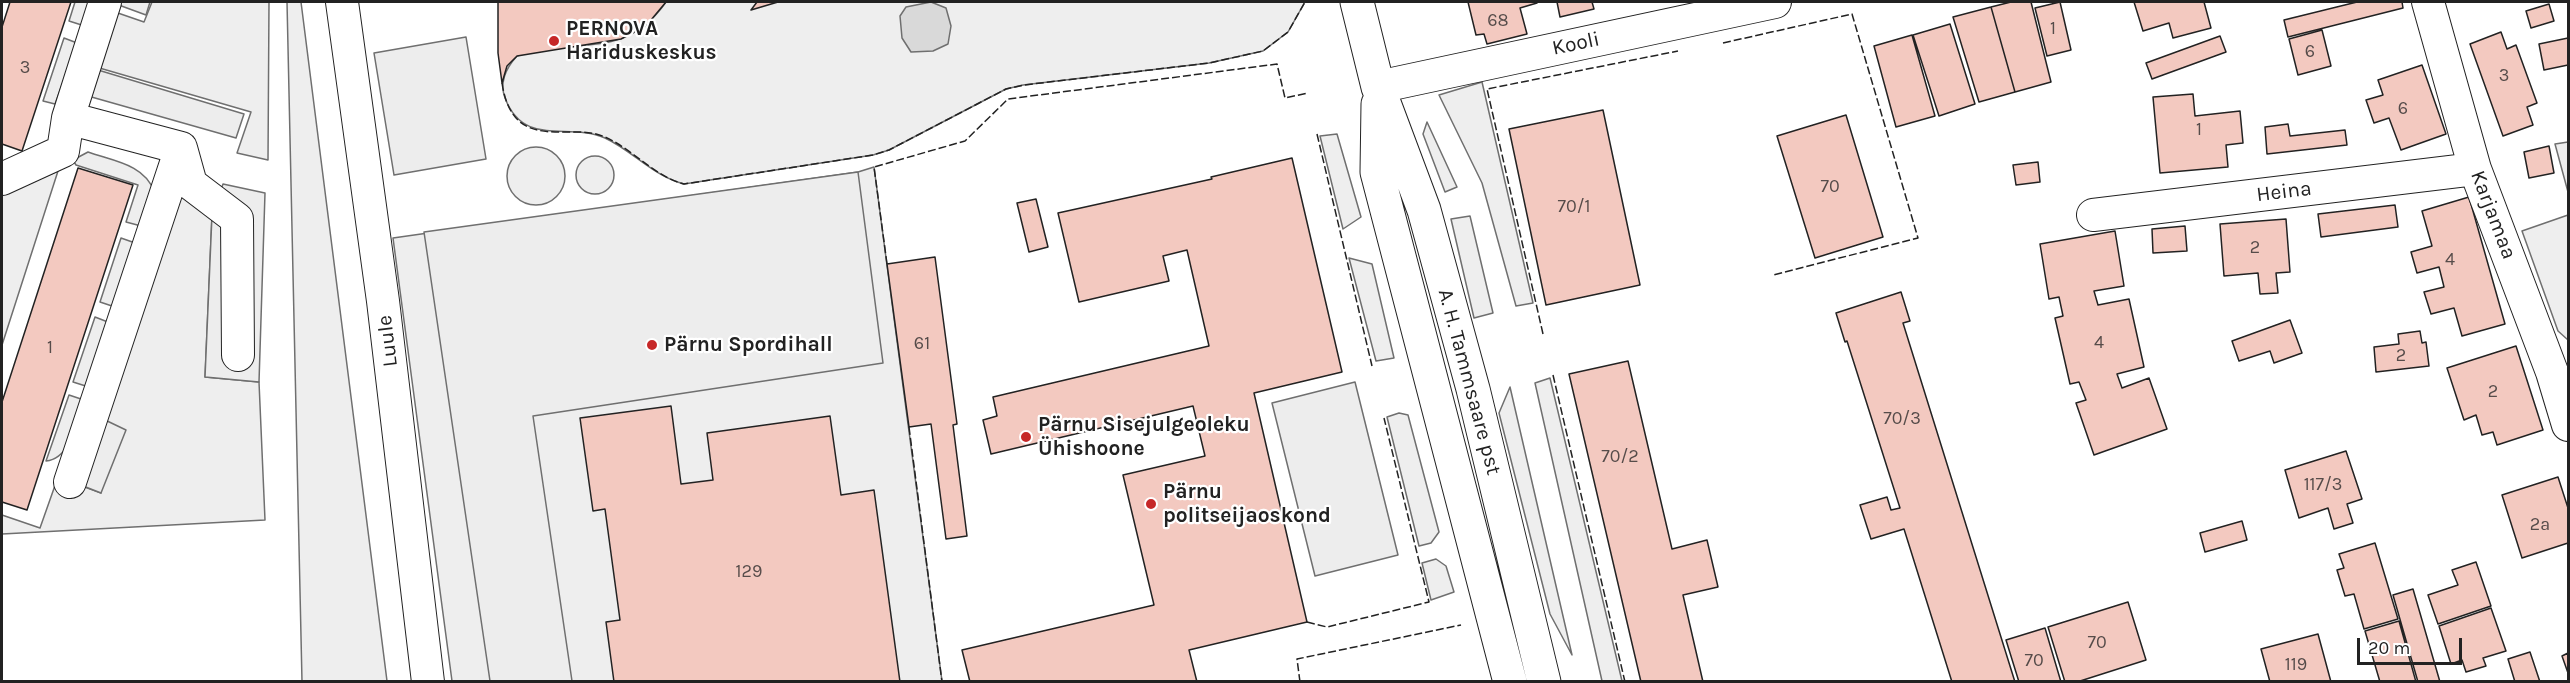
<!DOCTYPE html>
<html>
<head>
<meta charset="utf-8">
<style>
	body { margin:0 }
	#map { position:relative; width:2570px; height:683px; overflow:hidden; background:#fff; font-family:Karla,sans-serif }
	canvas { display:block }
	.frame { position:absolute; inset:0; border:3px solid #222; pointer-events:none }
	.scale { position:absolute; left:2357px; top:638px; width:105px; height:27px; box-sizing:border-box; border:3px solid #222; border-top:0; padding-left:8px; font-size:18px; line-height:21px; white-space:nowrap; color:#222; -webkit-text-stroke:4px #fff; paint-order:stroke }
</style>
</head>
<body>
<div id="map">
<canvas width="2570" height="683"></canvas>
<div class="frame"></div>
<div class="scale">20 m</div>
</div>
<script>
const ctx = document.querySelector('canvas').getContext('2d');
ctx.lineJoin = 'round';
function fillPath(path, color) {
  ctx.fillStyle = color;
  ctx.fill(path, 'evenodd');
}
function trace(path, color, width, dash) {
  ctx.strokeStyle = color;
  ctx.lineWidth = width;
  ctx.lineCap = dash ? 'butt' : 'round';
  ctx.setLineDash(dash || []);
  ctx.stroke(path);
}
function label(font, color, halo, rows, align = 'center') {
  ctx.font = font + ' Karla,sans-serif';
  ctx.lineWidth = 4.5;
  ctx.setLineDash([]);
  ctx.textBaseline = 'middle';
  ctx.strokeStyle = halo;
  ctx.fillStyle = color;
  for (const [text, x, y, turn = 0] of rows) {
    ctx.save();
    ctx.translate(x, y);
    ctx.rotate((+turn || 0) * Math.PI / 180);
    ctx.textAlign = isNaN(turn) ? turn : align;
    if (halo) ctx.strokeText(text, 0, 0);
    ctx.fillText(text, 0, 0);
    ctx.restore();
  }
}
const green = new Path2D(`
	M75,2H99L91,28L69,21Z
	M152,2H269L268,160L237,153L251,112L96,67L115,12L144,22Z
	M287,2H301L387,681H302Z
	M666,2H1305L1288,32L1263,51L1209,63L1023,85L1006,89L889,150L873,155L684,184C653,176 633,151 605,138C568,122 524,148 505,98C499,82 506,68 517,56C575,36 624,62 666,2Z
	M64,38L85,46L66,74L55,104L43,101Z
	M1482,82L1533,303L1516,306L1482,183L1439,95Z
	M1427,122L1457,187L1445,192L1423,134Z
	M1337,134L1361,217L1343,229L1320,136Z
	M2568,142V192L2555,144Z
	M507 176a29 29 0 1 1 58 0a29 29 0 1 1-58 0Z
	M88,152C113,161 144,164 154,191L145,227L126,222L138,185L76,165L73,160Z
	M576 175a19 19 0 1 1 38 0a19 19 0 1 1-38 0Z
	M874,167L942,681H452L393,238L858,172Z
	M58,171L2,345V195Z
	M180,192L212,215L205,377L259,382L265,520L2,534V515L40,528L58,477L101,493L103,419Z
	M2568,215V340L2558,331L2522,231Z
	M1470,216L1493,313L1474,318L1451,219Z
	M121,238L138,244L118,308L100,302Z
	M1349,258L1372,264L1394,358L1376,361Z
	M95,317L113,324L92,388L73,382Z
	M1550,378L1622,681H1602L1535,383Z
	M1510,387L1572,655L1550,614L1499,413Z
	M69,395L84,400C77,420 72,458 46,461Z
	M1399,413L1408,415L1439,532L1431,543L1419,546L1387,417Z
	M1436,559L1446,566L1454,592L1431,600L1422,563Z`);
fillPath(green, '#eee');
trace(green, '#6f6f6f', 1.5);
const parking = new Path2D(`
	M117,2H150L146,15L116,4Z
	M466,37L486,159L394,175L374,53Z
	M98,70L244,114L236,138L88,96Z
	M858,172L883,363L533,416L572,681H490L424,232Z
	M223,184L265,193L259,382L205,377L212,215Z
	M1355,382L1398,555L1315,576L1272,403Z
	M103,419L126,430L101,493L78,484Z`);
fillPath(parking, '#ededed');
trace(parking, '#6f6f6f', 1.5);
const water = new Path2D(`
	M931,2L946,8L951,26L948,44L933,51L911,52L902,38L900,16L906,7Z`);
fillPath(water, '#d9d9d9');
trace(water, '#6f6f6f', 1.5);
const building = new Path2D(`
	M10,2H71L22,151L2,144V27Z
	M498,2H666L646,26L621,39L517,56L507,66L502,83L498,53Z
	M757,2H778L751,10Z
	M1468,2H1537V3L1520,8L1527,34L1487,44L1484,34L1476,35Z
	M1557,2H1592L1594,9L1560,17Z
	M2011,2H2031L2051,82L2015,92L1991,7Z
	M2060,2L2071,50L2047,56L2035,8Z
	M2134,2H2204L2211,28L2173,38L2169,23L2143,31Z
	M2357,2H2402L2403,8L2288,37L2284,20Z
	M2549,4L2554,21L2531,28L2526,11Z
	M1991,7L2015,92L1979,102L1953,17Z
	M1950,24L1975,104L1939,116L1913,35Z
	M2322,30L2331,66L2298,75L2289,39Z
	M2501,32L2507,49L2516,45L2537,103L2527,107L2533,125L2503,136L2470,44Z
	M1912,35L1935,116L1896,127L1874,46Z
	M2220,36L2226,52L2152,79L2146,63Z
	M2568,38V65L2544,70L2539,44Z
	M2422,65L2446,134L2401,150L2389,118L2374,123L2366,100L2383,95L2378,80Z
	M2193,94L2195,116L2240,111L2243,143L2226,145L2228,167L2160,173L2153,97Z
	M1603,110L1640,285L1546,305L1509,129Z
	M1846,115L1883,237L1815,258L1777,136Z
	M2288,124L2290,136L2345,130L2347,145L2267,154L2265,127Z
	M2549,146L2554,173L2529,178L2524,152Z
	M1292,158L1342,372L1254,393L1307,622L1189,650L1197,682H970L962,650L1154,605L1123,475L1205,456L1193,406L991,454L983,420L997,416L993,397L1209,346L1187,250L1163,256L1169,281L1079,302L1058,213L1212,179L1211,177Z
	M2038,162L2040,182L2016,185L2013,165Z
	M78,168L133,185L27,510L2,502V402Z
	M2469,197L2505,324L2462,336L2454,308L2431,314L2424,292L2444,287L2439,267L2417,273L2411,252L2432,246L2422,211Z
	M1036,199L1048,247L1029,252L1017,203Z
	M2395,205L2398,227L2321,237L2318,214Z
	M2286,219L2290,272L2276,273L2278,293L2260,294L2258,273L2224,276L2220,224Z
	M2185,226L2187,251L2153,253L2152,229Z
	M2115,231L2124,286L2094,291L2098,305L2129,299L2144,367L2117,374L2122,388L2149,378L2167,429L2094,455L2076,403L2086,400L2079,382L2070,384L2055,318L2063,316L2059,297L2049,299L2040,244Z
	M935,257L957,424L953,425L967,536L946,539L931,424L909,427L887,264Z
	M1901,292L1910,321L1903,323L2015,682H1952L1904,529L1871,539L1860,505L1887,497L1891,510L1900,508L1847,341L1845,342L1836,313Z
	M2290,320L2302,353L2274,363L2270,351L2239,361L2232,341Z
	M2420,331L2422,343L2426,342L2429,366L2376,372L2374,347L2399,344L2398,334Z
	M2516,346L2543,430L2497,445L2493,432L2482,435L2476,415L2464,420L2447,368Z
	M1628,361L1672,549L1707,540L1718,587L1683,595L1703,682H1641L1569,374Z
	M671,406L681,484L713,480L707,433L830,416L841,495L874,490L900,682H614L606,622L620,620L605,509L593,511L580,418Z
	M2346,451L2362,499L2347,504L2353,523L2334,529L2328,508L2299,518L2285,470Z
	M2558,477L2568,508V543L2522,558L2502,495Z
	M2242,521L2247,540L2205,552L2200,533Z
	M2375,543L2398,619L2364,629L2354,594L2345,596L2337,570L2344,568L2339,554Z
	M2476,562L2491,606L2438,624L2428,595L2458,585L2452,570Z
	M2413,589L2440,682H2418L2393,595Z
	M2128,602L2146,660L2077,682H2065L2048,627Z
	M2491,608L2506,651L2483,658L2486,666L2466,672L2462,660L2451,664L2439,626Z
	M2399,621L2416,682H2380L2365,631Z
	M2045,628L2061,682H2019L2006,640Z
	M2318,634L2331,682H2270L2261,649Z
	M2530,652L2540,682H2515L2508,659Z
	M2568,653V673L2562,656Z`);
fillPath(building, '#f3c9c0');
trace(building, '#222', 1.5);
const minor = new Path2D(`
	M105,2L68,118L181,148L191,184L237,219L238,355
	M342,2L383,301L428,682
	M2428,2L2475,169L2552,372L2568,425
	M1378,87L1775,2
	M2,179L63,151L68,118
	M2093,215L2475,169
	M70,482L181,148`);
const tertiary = new Path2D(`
	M1357,2L1378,87L1424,210L1473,389L1544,682
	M1378,104L1377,172L1510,682`);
trace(minor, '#222', 34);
trace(tertiary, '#222', 35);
trace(minor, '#fff', 32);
trace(tertiary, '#fff', 33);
trace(new Path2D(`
	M1723,43L1852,14L1918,238L1773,275
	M502,83C504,96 508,111 519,121C540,139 571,128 596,134C627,142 650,175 684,184L873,155L889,150L1006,89L1024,85L1209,63L1263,51L1288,32L1305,2
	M1317,134L1372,366
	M887,264L874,167L965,141L1008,99L1277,64L1285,98L1308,93
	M1543,334L1487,89L1678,51
	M1553,375L1625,682
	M909,427L942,682
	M1307,622L1327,627L1429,602L1384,418
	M1300,682L1297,659L1461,625`), '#222', 1.5, [8, 3]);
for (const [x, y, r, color] of [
	[554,41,6,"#c62828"],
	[652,345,6,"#c62828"],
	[1026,437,6,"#c62828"],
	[1151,504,6,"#c62828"]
]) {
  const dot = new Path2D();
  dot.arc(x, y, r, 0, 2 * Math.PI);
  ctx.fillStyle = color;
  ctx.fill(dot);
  trace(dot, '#fff', 2);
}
label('18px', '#564c4a', null, [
	["68",1498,21],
	["1",2053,29],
	["6",2310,52],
	["3",25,68],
	["3",2504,76],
	["6",2403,109],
	["1",2199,130],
	["70",1830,187],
	["70/1",1574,207],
	["2",2255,248],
	["4",2450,260],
	["4",2099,343],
	["61",922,344],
	["1",50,348],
	["2",2401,356],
	["2",2493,392],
	["70/3",1902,419],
	["70/2",1620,457],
	["117/3",2323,485],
	["2a",2540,525],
	["129",749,572],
	["70",2097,643],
	["70",2034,661],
	["119",2296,665]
]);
label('bold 21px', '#222', '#fff', [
	["PERNOVA",566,29],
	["Hariduskeskus",566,53],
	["Pärnu Spordihall",664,345],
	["Pärnu Sisejulgeoleku",1038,425],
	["Ühishoone",1038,449],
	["Pärnu",1163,492],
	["politseijaoskond",1163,516]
], 'left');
label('21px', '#222', '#fff', [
	["Kooli",1576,44,-12],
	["Heina",2284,192,-7],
	["Karjamaa",2493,215,69],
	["Luule",388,341,-97],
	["A. H. Tammsaare pst",1469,382,75]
]);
</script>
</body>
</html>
